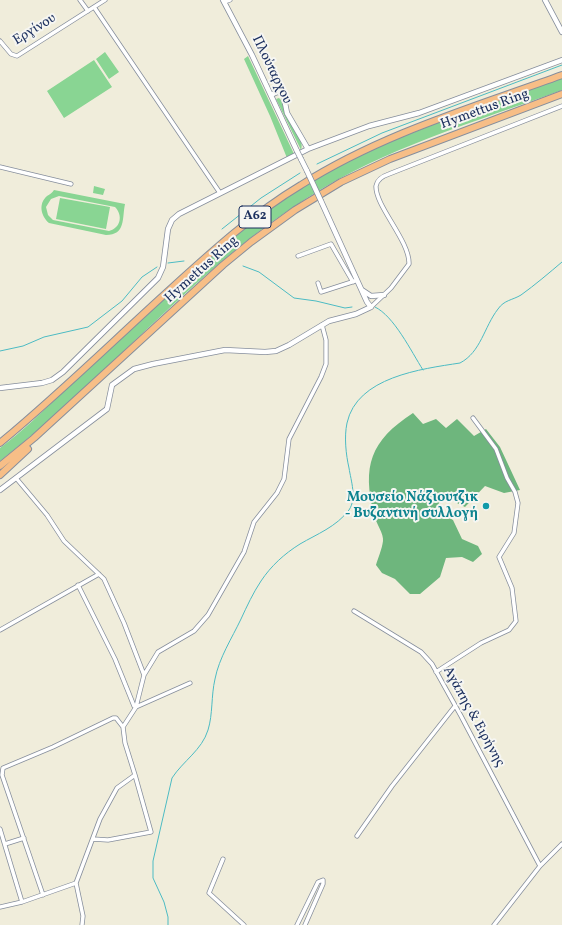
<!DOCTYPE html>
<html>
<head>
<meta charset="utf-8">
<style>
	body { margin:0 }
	canvas { display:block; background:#f0eddb }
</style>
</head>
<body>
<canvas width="562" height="925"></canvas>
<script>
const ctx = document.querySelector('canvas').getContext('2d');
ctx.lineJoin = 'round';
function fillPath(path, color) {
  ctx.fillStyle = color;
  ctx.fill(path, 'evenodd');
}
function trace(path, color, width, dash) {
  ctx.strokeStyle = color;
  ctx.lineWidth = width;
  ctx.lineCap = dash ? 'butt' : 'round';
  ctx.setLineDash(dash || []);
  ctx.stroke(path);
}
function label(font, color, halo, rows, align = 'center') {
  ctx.font = font + ' Vollkorn,serif';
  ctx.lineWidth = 4;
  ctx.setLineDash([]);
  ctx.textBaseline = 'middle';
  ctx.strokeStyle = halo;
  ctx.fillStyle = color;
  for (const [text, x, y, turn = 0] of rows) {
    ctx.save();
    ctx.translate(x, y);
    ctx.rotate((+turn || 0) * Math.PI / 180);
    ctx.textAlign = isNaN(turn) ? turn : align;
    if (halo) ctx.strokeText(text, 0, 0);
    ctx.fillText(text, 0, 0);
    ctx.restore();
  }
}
fillPath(new Path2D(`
	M105,52L119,72L109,79L96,59Z
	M248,56L294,154L287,158L270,116L244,59Z
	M94,60L112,87L64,118L47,91Z
	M562,78V90C476,122 384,148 307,198C193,270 106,379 0,461V448C23,431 43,411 64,391C134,328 203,254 280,201C366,143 466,113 562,78Z
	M279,98C284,102 285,112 288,118C292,127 305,140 301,150L276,99Z
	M94,186L105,189L103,195L93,193Z
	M54,190L125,204C122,218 126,235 106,235L49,223C41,216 38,204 47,196C50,194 52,193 54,190ZM59,196L115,207C123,215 121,228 109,231L53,220L48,215L46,207L51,199Z
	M60,198L110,207L106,229L56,219Z`), '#89d593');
fillPath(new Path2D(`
	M413,413L423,424L436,419L446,428L457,419L474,436L486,429L500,447L520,490L504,493L485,486L465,507L443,496L435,510L453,520L462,539L478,546L482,554L473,562L462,557L446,558L440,577L420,594H410L395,579L382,573L376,565C378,558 382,549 383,541C384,534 376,523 374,515C362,466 370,441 413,413Z`), '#6eb67d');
trace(new Path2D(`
	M317,164L382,133L562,65
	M222,229L261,198L300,173
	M168,263L184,261
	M243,266L259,272L294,298L316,301L345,308L352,307
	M375,307C394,316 411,351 423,370
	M0,351L23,346L44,337L88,327L122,301L142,277L157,267
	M168,925V917L164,902L153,878V861L172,778C183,761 202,750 208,730C213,714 211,696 215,679C219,658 232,638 241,619C247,606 253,593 261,581C271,566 284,554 300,544C317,534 336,527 349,510C357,498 351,481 349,468C346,455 344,437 347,423C357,377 421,369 460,363C481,352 484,327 498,309C504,300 513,300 521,295C535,285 549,273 562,262`), '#4cbbc3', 1);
const minor = new Path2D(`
	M80,0L88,11
	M224,2L230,0
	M94,7L220,193
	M0,41L11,54L17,56L105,0
	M0,167L71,184
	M298,256L331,244L353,282
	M318,283L321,292L355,281
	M371,307L391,288L409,264C410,241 375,206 376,186C377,179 383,176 389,174L562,106
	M16,478L47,515L64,541L104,579L124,623L144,675
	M78,585L115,659L134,706L136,707L190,683
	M354,611L421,652L432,664L461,716L540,866
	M0,630L99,574
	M436,672L481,643L509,630L516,621L512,588L499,557L514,533L518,503L515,492L507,478L496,449L473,418
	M0,829L22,902
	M357,836L392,786L455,706
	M93,839L108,840L151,832L135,775
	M5,844L24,838
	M223,859L209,893L244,925
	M76,883L83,916L82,925
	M43,895L2,775L3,768L53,747L113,718H116L123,727
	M0,907L22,902L76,883L100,819L117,788L135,775L125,743L123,727L136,707L144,675L158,652L194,631L208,615L244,552L254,522L277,493L284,479L289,439L321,377L326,364V340L322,325
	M297,925L318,882L323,880V884L305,925
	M494,925L540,866L562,844`);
const tertiary = new Path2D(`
	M223,0L252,55L297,151
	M545,0L562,32
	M271,95L277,92L283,93L287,113L308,149
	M301,159L307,171
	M321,201L367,302L371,307
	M362,290L371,296L384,295
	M0,388L42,383L52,380L63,372L158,278L163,267L168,229L172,220L179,214L308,149L369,126L419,113L562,60
	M0,490L107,409L112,385L134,369L153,364L225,350L265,352L276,351L289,345L329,321L356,314L371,307`);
const motorway = new Path2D(`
	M0,443C57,396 110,344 165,294C208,255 251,215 301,185C381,134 474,107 562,75
	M0,466L34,438L223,265L251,242L295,210L341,182L390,159L562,94
	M0,475L28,449`);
trace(minor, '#868e9c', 5);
trace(tertiary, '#868e9c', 6);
trace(motorway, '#868e9c', 8);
trace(minor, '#fff', 3.5);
trace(tertiary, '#fff', 4.5);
trace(motorway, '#f7be87', 6);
const tertiaryBridge = new Path2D(`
	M297,151L301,159
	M307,171L321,201`);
trace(tertiaryBridge, '#868e9c', 6, []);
trace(tertiaryBridge, '#fff', 4.5);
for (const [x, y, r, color] of [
	[486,506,4,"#0f9aa8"]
]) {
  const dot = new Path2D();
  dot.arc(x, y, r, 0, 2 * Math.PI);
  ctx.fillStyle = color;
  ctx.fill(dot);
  trace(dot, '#f6f6f2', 1.5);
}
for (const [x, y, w] of [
	[255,217,32]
]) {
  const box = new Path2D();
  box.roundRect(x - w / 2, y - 11, w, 22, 3);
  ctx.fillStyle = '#f6f6f2';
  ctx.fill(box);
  trace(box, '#1b2f5e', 1);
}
label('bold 13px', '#1b2f5e', null, [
	["Α62",255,217]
]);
label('14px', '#1b2f5e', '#f6f6f2', [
	["Εργίνου",35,30,-32],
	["Πλούταρχου",271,70,64],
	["Hymettus Ring",485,110,-20],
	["Hymettus Ring",202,270,-42],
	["Αγάπης & Ειρήνης",473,717,61]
]);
label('bold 14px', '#0d838f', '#f6f6f2', [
	["Μουσείο Νάζιουτζικ",478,498],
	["- Βυζαντινή συλλογή",478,514]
], 'right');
</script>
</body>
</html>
